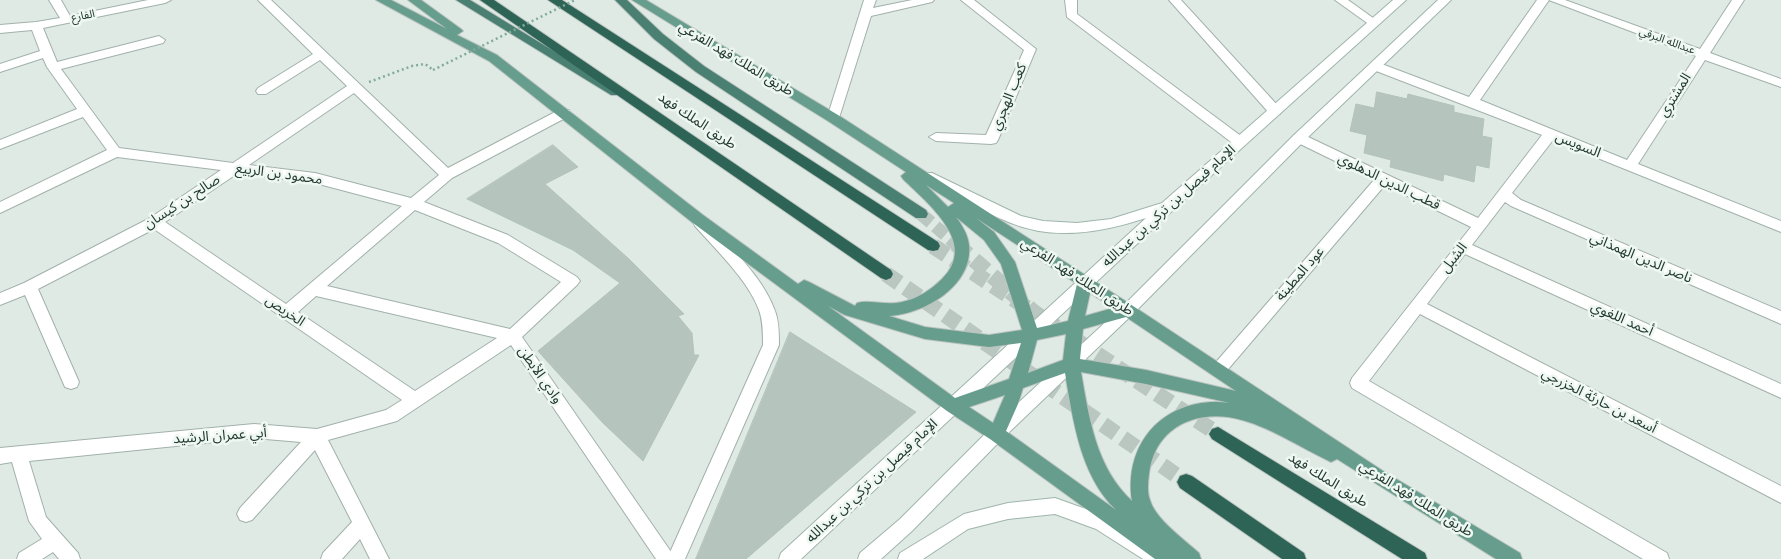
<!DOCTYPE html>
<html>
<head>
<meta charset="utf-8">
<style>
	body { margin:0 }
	canvas { display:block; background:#dfeae4 }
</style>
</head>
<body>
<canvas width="1781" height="559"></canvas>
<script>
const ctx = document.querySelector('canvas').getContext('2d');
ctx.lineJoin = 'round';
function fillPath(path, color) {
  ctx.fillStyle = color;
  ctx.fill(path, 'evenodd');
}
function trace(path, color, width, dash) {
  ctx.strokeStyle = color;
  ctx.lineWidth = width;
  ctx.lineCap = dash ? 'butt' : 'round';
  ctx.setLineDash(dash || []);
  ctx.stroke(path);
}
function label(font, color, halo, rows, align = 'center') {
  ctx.font = font + ' "PT Sans","Noto Sans Arabic",sans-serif';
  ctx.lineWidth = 5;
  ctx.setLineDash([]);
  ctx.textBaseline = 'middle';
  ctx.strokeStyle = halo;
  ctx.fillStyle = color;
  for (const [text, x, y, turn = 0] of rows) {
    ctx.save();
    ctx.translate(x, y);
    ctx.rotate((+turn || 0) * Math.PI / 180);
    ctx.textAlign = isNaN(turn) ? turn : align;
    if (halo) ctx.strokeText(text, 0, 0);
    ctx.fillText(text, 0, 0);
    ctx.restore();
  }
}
const building = new Path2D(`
	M1377,92L1407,99L1408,94L1454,106V112L1484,119L1482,136L1492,138L1489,168L1476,165L1474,182L1444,174L1443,181L1390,167L1391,160L1364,153L1367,135L1350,131L1356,104L1374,108Z
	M553,145L578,167L545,184L629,259L684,314L678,316L692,333L694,355H699L643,461L602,422L538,351L620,283L573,250L467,199Z
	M790,332L916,412L746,559H696Z`);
fillPath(building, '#b5c4bd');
trace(building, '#b2c3bb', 1);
trace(new Path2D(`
	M921,214L957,245`), '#b9c7c0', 13, [13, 6]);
trace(new Path2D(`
	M956,244L1037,315`), '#b9c7c0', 16, [16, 8]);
trace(new Path2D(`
	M933,246L1056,327
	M886,274L1186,482
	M1077,341L1218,434`), '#b9c7c0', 16, [16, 8]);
const minor = new Path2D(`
	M49,0H61L70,16L148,0H171L165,3L43,28L57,62L159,36L165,40L163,43L61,69L119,148L233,163L347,86L320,60L266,94H258L256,91L258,88L313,54L258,0H271L448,168L559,110H569L570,113L569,116L452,178L424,202L508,235L577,277L580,281L577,285L522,337L676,559H656L511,345L397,421L328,440L389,559H370L360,539L342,559H321L323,553L352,522L315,450L252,520L246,522L240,520L237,514L240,508L301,442L254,438L29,461L46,517L78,553L80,559H59L53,552L42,559H17L19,553L42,539L29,521L12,462L0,464V448L254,424L317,429L386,410L402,400L154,229L38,289L79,382L77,387L71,389L65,387L25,295L0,305V293L24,283L150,218L221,170L117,157L0,213V202L107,150L83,117L0,149V140L77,109L47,67L43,58L0,72V64L40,51L32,30L0,33V25L36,22L60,18ZM354,93L439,175L411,198L315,173L249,165ZM238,173L315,183L402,206L286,304L165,222ZM415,210L498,243L561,282L510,329L327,286ZM316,296L497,338L415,391L298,312Z
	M864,0H876L873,8L912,0H934L932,2L871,16L839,118L833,122L828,121L827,118Z
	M961,0H974L1036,49L998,140L996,143L991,144L936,141L929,137L936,133L986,135L1024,50Z
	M1065,0H1077V14L1245,139L1247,142L1245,145H1235L1067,17Z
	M1169,0H1181L1280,108L1281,111L1280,114H1270Z
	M1335,0H1348L1380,23L1374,26L1370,25Z
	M1537,0H1565L1700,49L1732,0H1744L1710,53L1781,79V87L1705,60L1638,164L1781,221V232L1553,140L1512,193L1521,200L1781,311V324L1511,206L1505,202L1472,245L1781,384V398L1465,254L1427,304L1781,486V503L1420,314L1369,381L1667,553L1669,559H1643L1352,388L1350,383L1352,378L1471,227L1385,185L1224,374L1218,376L1212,374L1210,369L1374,180L1294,141L1292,138L1294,135H1304L1478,218L1542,135L1371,69L1369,66L1375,62L1379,63L1469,97ZM1549,0L1696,56L1627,160L1480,100Z`);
const tertiary = new Path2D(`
	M700,217L705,218C729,247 762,275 775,311C779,321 779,334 779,345L685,559H667L763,345C763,333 763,321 759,310C748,280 716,250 695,226L693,222L695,218Z`);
const secondary = new Path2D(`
	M1393,0H1406L1172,211L801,559H779L781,553L1146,218C1103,232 1055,241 1011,223C981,211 952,194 922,179L920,176L922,173H932L1021,216L1043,221L1077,223L1111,219L1162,203Z
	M1438,0H1451L1304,141L1133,314L1002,439L912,531L881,559H858L860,553L900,519L990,429L1123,306L1294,135Z
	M1055,498L1108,517L1166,553L1168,559H1143L1096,529L1055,514L1008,519L968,529L923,559H898L900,553L964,514L1008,503Z`);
const primary = new Path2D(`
	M376,0H391L447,29L408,0H421L461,29L463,31L457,35L497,55L703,215L798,284L804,280L809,282L855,306L857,303C869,299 886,306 902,302C917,299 931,290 942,279C979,243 928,204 903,179L901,176L906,172L828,121L632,0H646L838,115L1133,306L1383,471L1520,553L1522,559H1496L1337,459L1331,462L1325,459C1294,444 1262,422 1228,417C1188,412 1154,432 1149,474C1148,482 1147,493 1150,500C1155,519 1185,540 1199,553L1201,559H1155L990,439L947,411L693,223L489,61ZM926,185L954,203L948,207ZM956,217L984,240L1001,264L1022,330L989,335L925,327L889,316C924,314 973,286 969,245C968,235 962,225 956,217ZM976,218L1077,284L1068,321L1037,328L1015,262L994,232ZM1090,293L1113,308L1085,316ZM828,306L845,315L925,339L989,347L1021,343L1009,379L955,398ZM1126,317L1236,391L1146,370L1080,359L1083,329ZM1066,334L1063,360L1028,373L1037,340ZM1081,372L1146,384L1230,403C1169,395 1123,439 1132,501C1096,468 1089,418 1081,372ZM1065,373C1073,420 1080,475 1116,510L1006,431L1018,404L1023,388ZM1005,395L993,423L969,407Z`);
const trunk = new Path2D(`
	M456,0H470L621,92L619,95H611Z
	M615,0H627L663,34L704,66L926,210L928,214L926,218H916L696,72L654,39Z`);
const motorway = new Path2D(`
	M480,0H494L891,270L893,274L891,278L886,280L881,278Z
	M548,0H562L938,242L940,246L938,250L933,251L928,250Z
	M1218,427L1425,553L1427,559H1402L1212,439L1209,434L1212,429Z
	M1186,474L1192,476L1304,553L1306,559H1282L1180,488L1177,482L1180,476Z`);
trace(minor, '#a2b1ab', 2);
trace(tertiary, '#a2b1ab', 2);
trace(secondary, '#9fb5ac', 2);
trace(primary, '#bcc4c1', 2);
trace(trunk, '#bcc4c1', 2);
trace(motorway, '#bcc4c1', 2);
trace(new Path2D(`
	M369,82L412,66L425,64L433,70`), '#81ac9c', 2.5, [2, 3]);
fillPath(minor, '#fff');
fillPath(tertiary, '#fff');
fillPath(secondary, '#fff');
fillPath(primary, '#669d8c');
fillPath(trunk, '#4a8071');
fillPath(motorway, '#2e6456');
trace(new Path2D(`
	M433,70L575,0`), '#81ac9c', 2.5, [2, 3]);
label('11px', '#213931', '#eff7f3', [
	["الفارع",83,16,-11],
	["عبدالله البرقي",1667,41,20]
]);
label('14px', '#213931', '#eff7f3', [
	["طريق الملك فهد الفرعي",736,59,31],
	["المشتري",1675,95,-58],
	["كعب الهجري",1009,97,-67],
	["طريق الملك فهد",697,121,34],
	["السويس",1578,145,22],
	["محمود بن الربيع",279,174,8],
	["قطب الدين الدهلوي",1389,182,26],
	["صالح بن كيسان",182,202,-33],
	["الإمام فيصل بن تركي بن عبدالله",1169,206,-42],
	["الشبل",1454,258,-52],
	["ناصر الدين الهمذاني",1641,258,23],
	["عود المطينة",1300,274,-49],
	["طريق الملك فهد الفرعي",1077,277,33],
	["الخريص",285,311,34],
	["أحمد اللغوي",1622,319,24],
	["وادي الأبطن",540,375,55],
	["أسعد بن حارثة الخزرجي",1599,401,27],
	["أبي عمران الرشيد",220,436,-4],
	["طريق الملك فهد",1328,480,32],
	["الإمام فيصل بن تركي بن عبدالله",872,481,-43],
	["طريق الملك فهد الفرعي",1416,499,32]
]);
</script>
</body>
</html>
